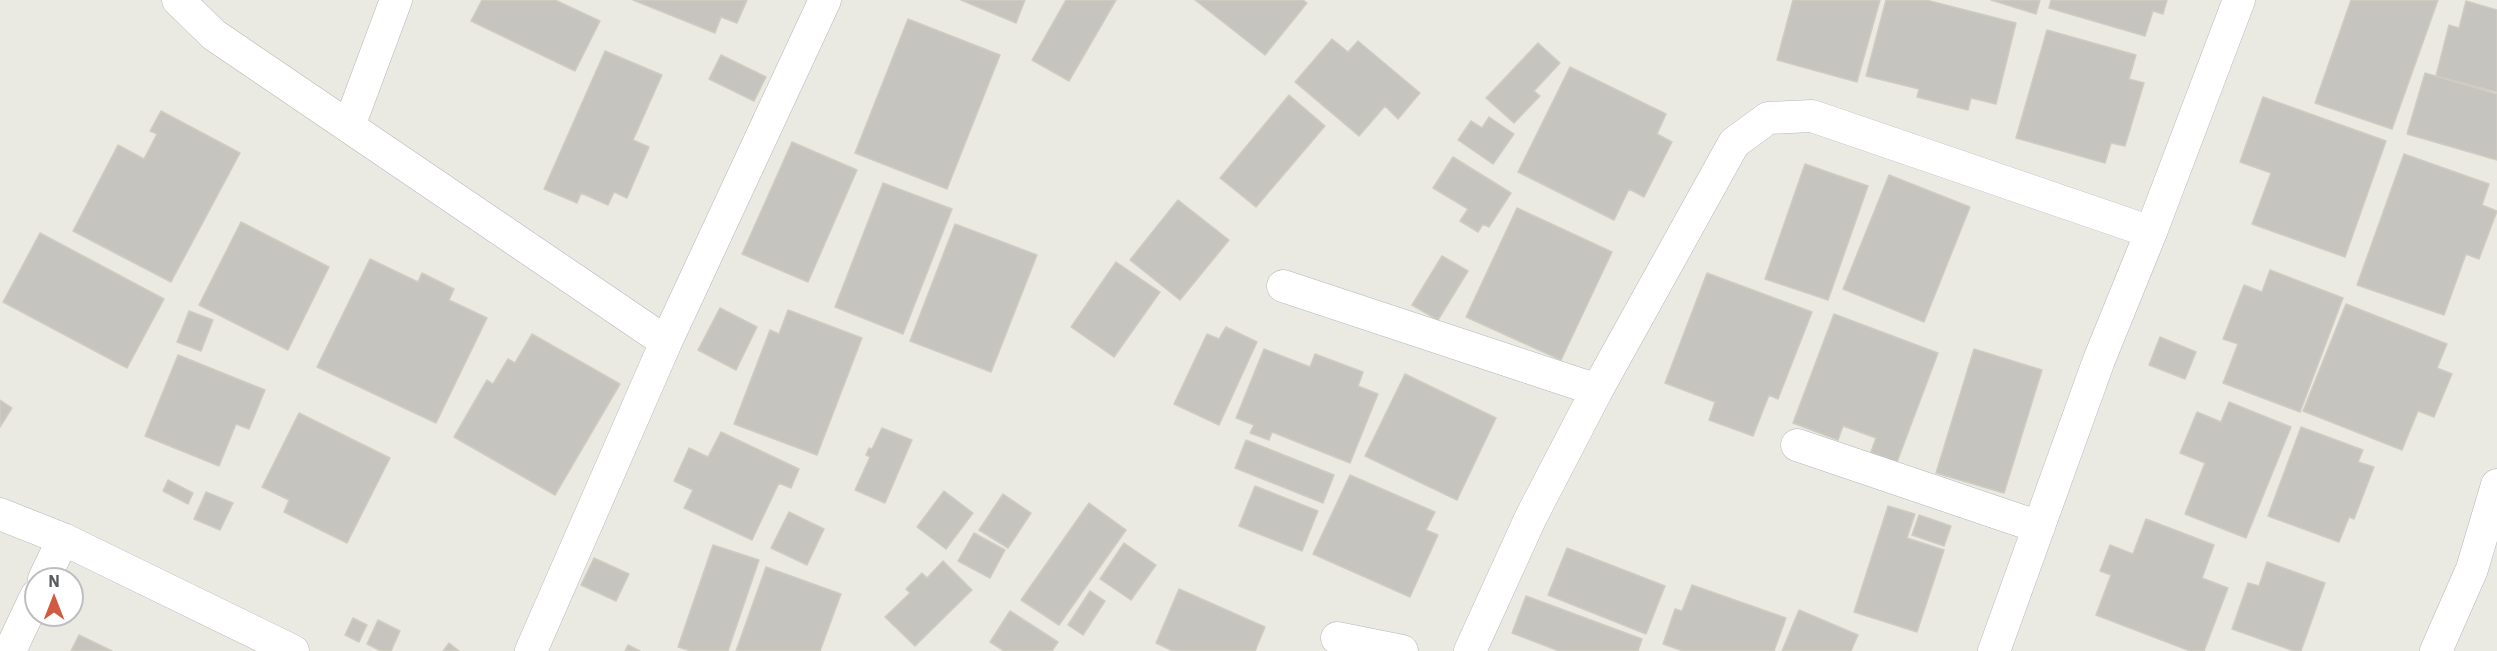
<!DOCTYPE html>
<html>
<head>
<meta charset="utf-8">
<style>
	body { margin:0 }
	#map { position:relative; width:2497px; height:651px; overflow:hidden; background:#ebeae2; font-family:"IBM Plex Sans",sans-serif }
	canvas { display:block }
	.north { position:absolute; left:24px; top:567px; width:60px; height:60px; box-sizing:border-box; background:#fff; border:2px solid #bdbec0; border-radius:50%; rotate:0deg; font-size:16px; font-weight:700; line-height:24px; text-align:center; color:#5a5c61 }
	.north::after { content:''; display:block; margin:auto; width:21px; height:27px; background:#d25a41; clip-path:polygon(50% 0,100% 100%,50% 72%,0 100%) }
</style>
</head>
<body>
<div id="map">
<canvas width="2497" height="651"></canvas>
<div class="north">N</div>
</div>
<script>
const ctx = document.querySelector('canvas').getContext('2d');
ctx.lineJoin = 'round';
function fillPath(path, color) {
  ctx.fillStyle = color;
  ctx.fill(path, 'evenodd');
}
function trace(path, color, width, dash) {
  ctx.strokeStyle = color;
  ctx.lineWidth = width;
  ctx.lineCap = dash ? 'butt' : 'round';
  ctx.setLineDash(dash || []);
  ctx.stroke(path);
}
const building = new Path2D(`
	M482,0H555L600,21L575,71L471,21Z
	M633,0H747L737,23L721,17L715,33Z
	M961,0H1025L1016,23Z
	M1066,0H1116L1069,81L1032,60Z
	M1195,0H1303L1307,3L1265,55Z
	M1793,0H1880L1857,82L1777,60Z
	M1886,0H1926L2016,23L1996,104L1971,98L1968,110L1917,97L1919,89L1866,76Z
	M1991,0H2040L2036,14Z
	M2051,0H2167L2163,14L2153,11L2145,36L2049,8Z
	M2351,0H2438L2392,129L2315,103Z
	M2466,1L2497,10V92L2436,76L2449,25L2459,28Z
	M908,19L1000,55L947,189L855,153Z
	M2047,30L2136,55L2129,79L2144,83L2125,146L2111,143L2105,163L2016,138Z
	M1332,39L1348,52L1358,41L1420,93L1398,119L1385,106L1359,136L1295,82Z
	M1538,43L1560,63L1534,91L1540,96L1514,123L1486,98Z
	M605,51L662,75L633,140L649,147L627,198L614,192L608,205L581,193L577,203L544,189Z
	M721,55L766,77L754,101L709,79Z
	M1570,67L1666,114L1657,134L1672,142L1644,197L1629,189L1614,220L1518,172Z
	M2425,73L2497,94V160L2407,134Z
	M1289,95L1325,126L1256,207L1220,178Z
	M2263,97L2386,141L2345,257L2252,224L2271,173L2240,162Z
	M161,111L240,153L171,282L73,231L118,145L144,159L157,134L150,131Z
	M1489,117L1514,134L1493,164L1458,140L1471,121L1482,128Z
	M792,142L857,170L808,282L742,254Z
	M2404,154L2489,184L2482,205L2497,211L2479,259L2466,254L2444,315L2357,285Z
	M1453,157L1511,193L1489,227L1483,224L1478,232L1460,221L1468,209L1433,188Z
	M1805,164L1868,186L1828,300L1765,279Z
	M1889,175L1970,207L1924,322L1843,289Z
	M883,183L952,209L903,334L835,307Z
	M1178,200L1229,240L1180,300L1130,260Z
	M1517,208L1612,252L1561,360L1466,317Z
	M241,222L329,267L288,350L199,305Z
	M955,224L1037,255L991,372L910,341Z
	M40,233L164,299L127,368L3,302Z
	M1442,256L1468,271L1438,320L1412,305Z
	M370,259L418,282L422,273L454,289L449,300L487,318L436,423L317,367Z
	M1116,262L1160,292L1114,357L1071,327Z
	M2270,270L2343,298L2300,412L2223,383L2238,344L2223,339L2244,285L2262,292Z
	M1707,273L1812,312L1778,399L1769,395L1753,436L1709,420L1715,402L1665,383Z
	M2346,304L2447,344L2437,368L2452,374L2434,417L2418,411L2402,450L2303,411Z
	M720,308L757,327L736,370L698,350Z
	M788,310L862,338L817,455L734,424L770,330L779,334Z
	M189,311L213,320L201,351L177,342Z
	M1834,314L1938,353L1897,462L1871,452L1876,438L1843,426L1838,440L1793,423Z
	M1226,327L1257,342L1219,425L1174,404L1207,334L1219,339Z
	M532,334L620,384L555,495L454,437L487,380L493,384L508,359L515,363Z
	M2160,337L2196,352L2185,379L2149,365Z
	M1264,349L1310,367L1315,354L1363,372L1358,386L1378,394L1350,463L1272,432L1269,440L1250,433L1254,425L1236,418Z
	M1974,349L2042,370L2004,493L1936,473Z
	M178,355L265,390L249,429L236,424L219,466L145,436Z
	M1405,374L1496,418L1457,500L1365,456Z
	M0,400L12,408L0,427Z
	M2229,402L2291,427L2246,538L2185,514L2205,463L2180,453L2197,412L2221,422Z
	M299,413L390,458L347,543L284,512L289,500L262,487Z
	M2301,427L2363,450L2358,462L2374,467L2354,519L2349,517L2339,542L2268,516Z
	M882,428L912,440L885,503L855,490L870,457L866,455L869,448L872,449Z
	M721,432L799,469L791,488L779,483L752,540L684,508L693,490L674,481L689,448L708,457Z
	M1246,440L1334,475L1323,503L1235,468Z
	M1350,475L1435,512L1426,530L1438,535L1410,597L1313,554Z
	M168,480L193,493L188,504L163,491Z
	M1255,486L1318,511L1302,551L1239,526Z
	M944,491L973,513L946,549L917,527Z
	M206,492L233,503L220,530L194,519Z
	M1003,494L1031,513L1008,548L979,530Z
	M1089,503L1126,530L1059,625L1021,600Z
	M1888,506L1915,514L1907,538L1944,550L1917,632L1854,612Z
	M789,512L824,529L807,565L771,548Z
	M1919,515L1951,526L1944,546L1912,535Z
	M2146,519L2214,545L2202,578L2228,588L2204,651H2190L2096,615L2111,575L2100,571L2110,545L2133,554Z
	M974,533L1005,550L990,578L958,561Z
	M1124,543L1156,565L1131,600L1100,579Z
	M713,545L759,560L728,651H691L678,647Z
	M1567,548L1665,586L1646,634L1548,595Z
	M594,558L629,574L616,601L581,585Z
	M943,561L972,590L915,646L885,617L910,593L906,589L922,573L927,578Z
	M2267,562L2325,583L2301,651H2294L2232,629L2248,583L2259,586Z
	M766,567L841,594L820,651H736Z
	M1692,585L1786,618L1774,651H1683L1663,644L1675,609L1682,611Z
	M1179,589L1265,627L1255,651H1173L1156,643Z
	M1090,591L1105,601L1083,635L1068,625Z
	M1526,596L1642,639L1638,651H1559L1512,633Z
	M1799,610L1858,635L1851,651H1782Z
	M1010,611L1058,642L1052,651H1004L990,642Z
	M353,618L367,625L359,642L345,635Z
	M378,620L400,631L391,651H381L367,644Z
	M79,635L112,651H71Z
	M449,643L459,651H443Z
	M628,645L640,651H625Z`);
fillPath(building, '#c6c4be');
trace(building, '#cfccc1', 1.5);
const minor = new Path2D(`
	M178,0L214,35L666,342
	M349,126L396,0
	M1283,286L1597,390
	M1797,445L2039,527
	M0,514L63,539L293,651
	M44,579L63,539
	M1337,638L1402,651
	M10,651L36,596
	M531,651L666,342L825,0
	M1470,651L1531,517L1597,390L1734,143L1768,118L1812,116L2151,232
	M1994,651L2099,360L2151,232L2239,0
	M2436,651L2472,569L2497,485`);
trace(minor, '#b4b6bb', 33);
trace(minor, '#fff', 32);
</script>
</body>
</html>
